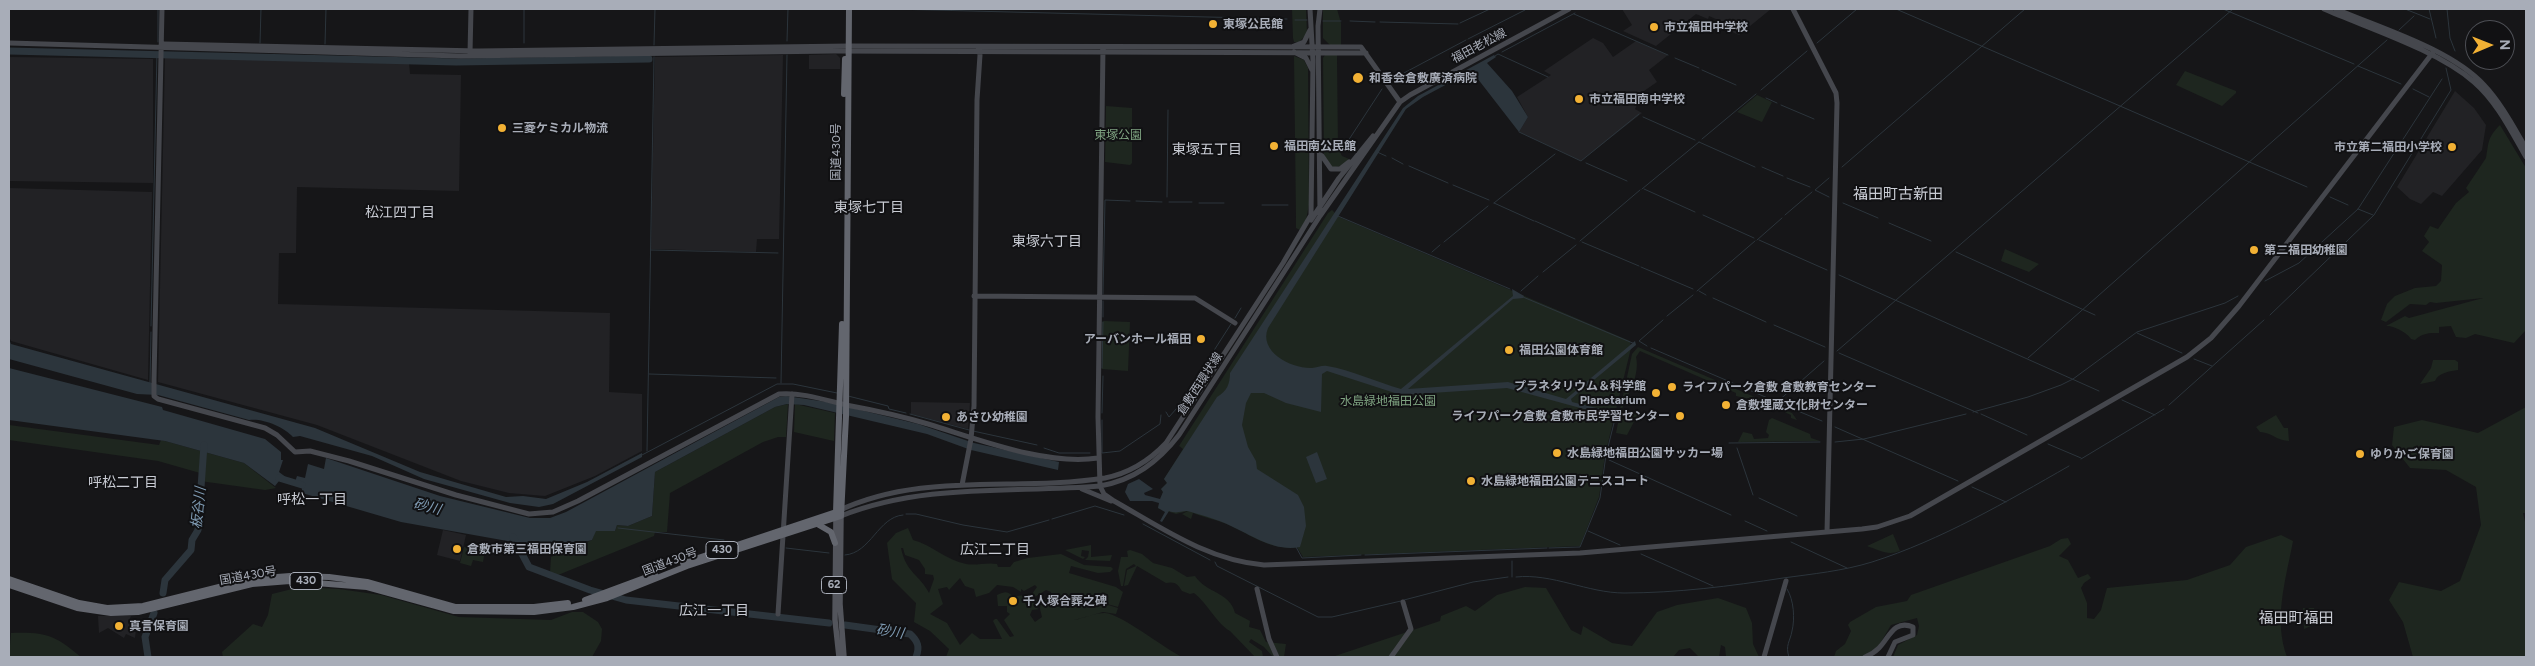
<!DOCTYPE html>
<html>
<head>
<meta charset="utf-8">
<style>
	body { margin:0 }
	#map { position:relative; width:2535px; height:666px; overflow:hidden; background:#161618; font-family:Figtree,sans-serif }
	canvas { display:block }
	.frame { position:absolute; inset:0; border:10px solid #a8adb8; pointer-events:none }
	.north { position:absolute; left:2465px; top:20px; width:50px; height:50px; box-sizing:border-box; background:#111113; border:1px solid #4d4f55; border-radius:50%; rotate:89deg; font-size:14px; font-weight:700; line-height:20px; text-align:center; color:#a8adb8 }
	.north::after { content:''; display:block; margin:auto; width:18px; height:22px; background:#f2b134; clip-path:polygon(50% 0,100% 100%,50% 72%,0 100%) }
</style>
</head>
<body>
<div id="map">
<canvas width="2535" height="666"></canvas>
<div class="frame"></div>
<div class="north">N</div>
</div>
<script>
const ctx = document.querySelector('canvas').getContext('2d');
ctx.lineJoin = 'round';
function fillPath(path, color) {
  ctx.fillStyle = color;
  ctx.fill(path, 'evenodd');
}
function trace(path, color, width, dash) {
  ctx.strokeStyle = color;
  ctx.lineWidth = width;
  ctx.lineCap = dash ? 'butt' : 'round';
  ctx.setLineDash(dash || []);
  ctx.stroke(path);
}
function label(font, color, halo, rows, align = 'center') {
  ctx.font = font + ' Figtree,"Noto Sans JP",sans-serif';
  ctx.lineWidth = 4;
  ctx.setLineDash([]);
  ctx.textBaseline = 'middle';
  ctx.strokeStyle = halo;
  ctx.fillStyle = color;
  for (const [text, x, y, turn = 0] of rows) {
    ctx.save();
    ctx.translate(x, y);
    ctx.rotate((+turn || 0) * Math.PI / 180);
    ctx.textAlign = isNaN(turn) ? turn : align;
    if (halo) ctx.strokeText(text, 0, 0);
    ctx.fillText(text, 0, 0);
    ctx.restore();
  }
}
fillPath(new Path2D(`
	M1622,9H1771L1739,35L1725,29V23L1709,16L1708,19L1696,14L1656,46L1623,31L1632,25Z
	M1593,38L1603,43L1613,57L1636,41L1668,55L1649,70L1657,82L1644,91L1635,109L1642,113L1581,161L1519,132L1528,117L1517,97L1551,75L1544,71Z
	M836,54L840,58V69H809V55Z
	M783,55L779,239H757L756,252L651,249L655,57Z
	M9,57L153,59V183L9,181Z
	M165,57L409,63L410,74L461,75L459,191L297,187L296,253H279L278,304L610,313L609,392L642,394V451L595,476L545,496L509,493L461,481L317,425L158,382Z
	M2455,91L2474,108L2486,125L2482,150L2442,196L2433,192L2421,204L2410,199L2397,187Z
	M9,188L152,192L148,380L11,341L9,337Z
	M911,402L970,403L968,429L911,414Z
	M443,530L466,535L460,561L437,555Z
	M98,616H131L128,623L136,629L135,638L126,634L124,638L108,628L99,633Z`), '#222225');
fillPath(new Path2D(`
	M1292,9H1306L1307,34L1299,42H1294L1293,38Z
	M1323,9H1337L1341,23V45H1330L1323,38Z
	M1325,55H1337V58L1338,148L1342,156L1349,159L1343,165L1333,168L1324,157L1323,58Z
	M1294,56L1304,60L1308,68L1309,205L1306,220L1300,230L1296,228V218Z
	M2185,71L2236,91V93L2222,106L2176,85Z
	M1757,95L1772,102L1762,122L1737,112Z
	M1106,106L1132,108V163L1130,165L1105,162Z
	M2500,125L2526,168V330L2514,343L2475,334L2466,338L2456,337L2451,326L2439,327V333C2429,333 2422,333 2415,340L2411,339C2408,333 2393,325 2386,326L2405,316L2409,318L2483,298L2436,303L2430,302L2426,305L2410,304L2386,322L2381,320L2387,304L2395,296L2415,288L2436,286L2441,281L2442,265L2422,251L2429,242L2424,236L2430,226L2438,229L2456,203L2469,192L2466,188L2486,158C2489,142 2487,138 2500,125Z
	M1332,210L1339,217L1630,341L1631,348L1605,455L1599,497L1580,546L1303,557L1297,547C1273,551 1252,536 1231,526C1219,520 1205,518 1193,513L1191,519L1182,514L1188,511L1176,514L1158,508L1163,492L1161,489L1167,483L1164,479L1183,449L1179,446L1328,213Z
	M2005,249L2039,264L2029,272L2001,261Z
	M1104,321L1130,322L1128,371L1102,369V322Z
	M1638,347L1792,413L1797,420L1791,418V415L1759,401L1755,403L1750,399L1736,396V393L1640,351L1636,357C1640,375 1629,392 1622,409L1638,414L1627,435L1616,433L1619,418L1632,419L1633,416L1619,414L1632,354Z
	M2433,360H2455L2458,362V370C2450,371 2438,373 2435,381L2420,384L2431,368Z
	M788,404L786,437H778L763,442L670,493L667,532H655L654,536L558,575L550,573L551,557L592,540L595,531H615L617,525L628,526L652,516L655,472L775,407Z
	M795,404L835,413L834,441L794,432Z
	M2526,407V513H2523L2526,526V657H2413L2403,622L2389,600L2399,582L2441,591L2460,581L2481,525L2476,487L2446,470L2410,468L2392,445L2394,427L2422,420L2478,433Z
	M2276,415L2284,428H2288L2289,441C2277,441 2271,432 2260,432L2256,427Z
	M1772,418L1810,434L1811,438L1820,441L1738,442L1743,432L1752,434L1754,439L1768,438L1769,435L1766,432L1769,420Z
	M9,425L159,445L161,440L165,441L244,463L276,488L265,490L200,481V473L158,461L9,440Z
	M908,528L913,540C932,545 946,560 966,564C976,566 986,562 997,564L998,567H1010L1014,562L1028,558L1061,554L1084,565L1111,567L1113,569L1110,572L1098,573L1071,566L1069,573L1116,587L1123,592L1118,607L1075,595L1118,608L1116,614L1103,612L1074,620C1084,618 1095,613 1105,613C1121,614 1164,648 1182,657H946L949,649L930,631L914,622L916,603L892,579L887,543L896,533ZM901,548H903L905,555L919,560L925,569V574L933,575L934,579L929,593C920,575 906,573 901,548ZM960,578L965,586L974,589L976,597L989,593L997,585L1013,587L1021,592V589L1024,591L1035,585L1037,587L1032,594L1033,598L1046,590L1051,592L1050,599L1041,601L1040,609L1042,617L1035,622L1030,615L1032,610L1039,609L1034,607L1039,600H1034L1030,607L1025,604L1030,598V595C1025,594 1020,596 1017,596C1008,596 1010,588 997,595L998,606H1007V612L1010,614L1004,620L1014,636L1010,637L997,619H995L993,621L1002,639H980L972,633L960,645L947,623L930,614L943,604L938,589L947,587L949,590Z
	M1893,534L1900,551C1888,556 1879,550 1867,546Z
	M2281,535L2293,541C2286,579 2273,619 2287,657H1893L1898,645L1917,635L1919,626L1917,618L1891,625L1878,647L1862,657H1834L1836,651L1845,644L1851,631L1848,625L1850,622L1876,607L1907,601L1911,595L2050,546L2061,539L2068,538L2071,544L2059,556L2068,560L2078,578L2088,574L2091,578L2084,583L2081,588L2087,603V618L2094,619L2101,610L2107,588L2187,580L2230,565L2246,547Z
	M1091,545V557L1112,555L1110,561L1085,560L1088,557L1089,551L1082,550L1081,556L1085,557L1083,559L1065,550Z
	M464,547L485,550L483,562L473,560L471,566L460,563Z
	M1130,550L1142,554L1153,563L1172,568L1187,577L1195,576C1206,593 1230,592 1235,613L1250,621L1249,627L1260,630L1266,642L1286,644L1284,657H1273L1264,647L1251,639L1249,642L1262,651L1263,657H1255L1230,631C1218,625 1207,603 1194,593L1190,594L1182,591C1178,584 1175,581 1166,583L1137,566L1128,585L1124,586L1127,570L1136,566L1134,564L1126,569L1123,586H1121L1118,571L1121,557H1128L1127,551Z
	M300,587L339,589L381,595L459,617L551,620L572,612H583L598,622L602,629L601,641L592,657H223L222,652L253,624L262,627L268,615L272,594Z
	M1525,587L1546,588L1571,630L1581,635L1583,626L1612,643L1632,646L1657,612L1677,605L1718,598L1746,608L1752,623L1753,644L1759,657H1726L1725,647L1721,645L1719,657H1699L1690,648L1679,650L1673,657H1332L1440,621L1441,616L1466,606L1475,611L1497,595Z
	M2303,608H2314L2318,623L2304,629Z
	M11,633C47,632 54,635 81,657H9Z`), '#1e261f');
fillPath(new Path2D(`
	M1494,55L1496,57L1487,63L1512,91L1528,117L1519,132L1474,74H1466L1423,97L1406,109L1268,328C1258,352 1292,369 1312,368C1317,368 1322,365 1327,366C1351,370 1377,382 1401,389L1513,296L1512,289L1524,296L1523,298L1513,299L1408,389L1508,382L1566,399L1635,341L1636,345L1571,399L1572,402L1617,413V418L1507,388L1401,395L1327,371L1322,374L1321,412L1286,403L1264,393H1251L1246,403L1242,425L1248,447L1256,461L1257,469L1298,495L1304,507L1306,526L1300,547C1275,552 1253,536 1231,526C1219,520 1204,516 1191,512C1183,509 1179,515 1169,511L1162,522L1160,521L1165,512L1158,508L1159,503L1152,501H1130L1125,492L1128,484L1139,479L1153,489L1144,493L1145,495L1160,499L1163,492L1161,489L1167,483L1164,479L1217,397C1227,391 1230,384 1230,373L1403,108L1418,96Z
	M9,339L11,344L315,428L420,472L506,497L523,496L546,499L587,482L642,453V457L553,504L539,507L510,503L424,479L372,456L300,436L293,437C284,427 263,418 249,420L158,395L137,394L9,359Z
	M9,368L162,407L163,410L265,439L281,452V460H283L279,472L287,478L286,482L279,481L275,486L244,463L165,441L9,420Z
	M786,396L827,402L918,424L974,443L1059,462L1058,470L971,450L927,434L804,405L787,404L775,407L655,472L652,516L628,526L617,525L615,531H596L592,540C579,543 571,551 559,553C556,553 515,544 513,542L401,522L302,493V487L294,485L297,476L305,478L308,464L324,469L326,458L440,496L530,518H550L566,512L779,397Z
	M1317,452L1327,479L1316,483L1306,457Z`), '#2c353c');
trace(new Path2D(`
	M892,9L1287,19
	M1896,9L2307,187
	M2223,9L2354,64
	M2405,9L2430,19
	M2429,9L2436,38
	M2447,9L2450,38L2455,51
	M1574,14L1668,55
	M1295,20H1307
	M1323,21H1341
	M1350,21L1375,22
	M1380,22L1458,24
	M1460,23L1490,9
	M2399,30L2414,16
	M1468,39L1525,10
	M787,41L788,9
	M158,42V9
	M260,43L261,9
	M524,43V9
	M1817,43L1857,9
	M325,44L326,9
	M654,45L655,9
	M1502,52L1575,13
	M1495,56L1498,54L1548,77
	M260,57V55
	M1675,58L1699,68
	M325,59V57
	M523,61V59
	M2358,66L2401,84
	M1702,70L1736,85
	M1404,73L1466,40
	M1389,79L1400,74
	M2413,89L2429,97
	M1761,90L1807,51
	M1766,98L1777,103
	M1781,105L1814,119
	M1643,117L1695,140
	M1519,132L1581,161L1639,114
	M1702,139L1756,94
	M1345,141H1348L1382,89
	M1295,142H1308
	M1325,142H1334
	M1699,142L1755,167
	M1377,152L1386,156
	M1392,158L1403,164
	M1586,163L1627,181
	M1409,166L1448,183
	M1762,167L1783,176
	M1842,167L2025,9
	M1787,178L1810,187
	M1453,185L1489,200
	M1642,189L1699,142
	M1644,189L1695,212
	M1167,197L1168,110
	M1829,197L1815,190L1829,178
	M2330,197L2348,205
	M1136,201L1162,202
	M1169,202H1192
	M1199,203H1224
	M1494,203L1555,154
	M1494,203L1534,221
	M1843,203L1878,218
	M1262,205H1288
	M2358,209L2373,215
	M1703,215L1754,238
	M1785,215L1812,192
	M1338,216L1510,289
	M1535,221L1575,239
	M1889,223L1931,241
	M1757,240L1782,218
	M1759,240L1827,270
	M1580,241L1640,190
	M1444,242L1488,206
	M1582,242L1639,266
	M651,250L778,253
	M1432,252L1440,245
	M1956,252L2095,315
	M1641,267L1693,289
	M1543,272L1576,245
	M1839,275L2099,391
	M2265,281L2299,263L2358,209L2442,79
	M1521,291L1538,276
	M1697,291L1755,241
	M1699,291L1706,295
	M1103,294L1105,200L1130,201
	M1523,297L1635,344
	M1713,298L1766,322
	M2270,315L2374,215L2451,90L2446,68
	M1667,316L1693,295
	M1103,317V301
	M1235,318L1241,308
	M1774,325L1825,347
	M151,326L157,52
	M2137,333L2182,353
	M1647,346L1639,341L1663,320
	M1651,348L1777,402
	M1837,351L2233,9
	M1839,353L1978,413
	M2028,358L2387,40
	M2194,359L2212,366
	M1102,368L1103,322
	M649,374L776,378
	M781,383L787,55
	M150,384L151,332
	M848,396L888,406L889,409L906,413
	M2122,400L2155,415
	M1777,402L1824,361
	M1781,404L1822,421
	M2169,405L2264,320
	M1166,412L1169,417L1177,408L1231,324
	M1973,412L2028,397L2061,385L2073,379L2137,332L2225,303L2238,296
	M1102,413L1103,376
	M910,414L969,430
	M1981,414L2027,435
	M1102,420V453L1120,451L1160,424L1161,415
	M1835,427L1958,481
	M973,431L1037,445
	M1835,442L1864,439L1966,414
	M1729,443L1820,442
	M2048,444L2081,458
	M1044,448L1059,453H1090
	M1737,448L1753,495
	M647,451L654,57
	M642,455L777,384H793L837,393
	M2081,459L2164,409
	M1609,460L1731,515
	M1972,487L2006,502
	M1759,498L1797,516
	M906,514H916L963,525L1007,532L1049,520
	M1052,519L1095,506L1124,515
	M1745,521L1767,531
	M1143,524L1210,560
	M618,528L724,540
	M1588,531L1620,545
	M1791,542L1847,568
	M1296,547L1302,558L1361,555
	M786,548L829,553
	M1549,548L1580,547L1600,498L1606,455L1615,419
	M1641,554L1713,586
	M845,555C871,553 878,517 903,515
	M1365,555L1547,548
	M1512,561V577
	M1215,562L1217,566L1318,617H1332L1401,601
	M1516,577C1552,573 1588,593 1624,593C1677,593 1731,586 1783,578C1812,574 1843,571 1872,562C1941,540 2006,502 2069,466
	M1787,589C1794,600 1795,619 1792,631C1790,642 1785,645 1789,657
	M1404,600L1473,582L1508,577`), '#2c353c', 1);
trace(new Path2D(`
	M9,51L456,62L649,59
	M279,478L302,485
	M513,537L529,567L590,590L626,600L829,623
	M163,593L165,580L191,550L192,540L198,530L204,445
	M845,625L910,634C918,641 920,647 916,657
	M148,657L145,637L154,613`), '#2c353c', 7);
trace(new Path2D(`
	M162,9L154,379V396L158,399L265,428L277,435L295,452L310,451L349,461L456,495L529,514L553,512L578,501L779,394C801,392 825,400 846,405C873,410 901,416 928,424C978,439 1046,466 1098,458
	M1793,9L1836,93L1837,103L1827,532
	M2324,9C2370,29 2437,50 2474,82C2497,102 2511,131 2526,157
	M2336,9C2380,28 2451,49 2484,85C2501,103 2513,126 2526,148
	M9,43L460,56L834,51L1366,53
	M1294,46L1304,42L1310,30
	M161,47L164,44L479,51L849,46L1361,47L1400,102
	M1103,47L1098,417L1100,486L1104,494L1114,501C1162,528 1207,560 1264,565L1580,553L1862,529L1877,527L1910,516L2187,357L2211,338L2239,306L2434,51
	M1294,52L1306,58L1312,70
	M470,53L471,9
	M1322,156L1331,169H1340L1349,162
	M1320,215L1318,26L1320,9
	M1311,220L1339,178L1373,136
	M974,296L1195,298L1235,323
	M962,485L971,439L974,406L977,100L980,55L978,47
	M1082,489L1111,501
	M838,511C922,471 1016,492 1105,478C1130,473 1149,461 1166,443L1283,263L1311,215L1313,61L1310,9
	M841,516C924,483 1013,493 1100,486C1134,480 1158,462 1179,435L1320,216L1400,102L1410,95L1569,9
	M1257,589L1269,639L1277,657
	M778,614L792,394
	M1391,657L1411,629L1403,602
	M1764,657L1786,581
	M1865,657C1870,655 1875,652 1879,648C1889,638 1894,619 1913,627V635L1895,642L1888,657`), '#45474d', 5);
trace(new Path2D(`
	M836,515L835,620L839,657
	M841,516L840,604L844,657`), '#53555c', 5.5);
trace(new Path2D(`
	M844,94L845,59
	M819,525L831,532L835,543
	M683,563L836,512L842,324
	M9,579L79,603L107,608L143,606L251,579L290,576L329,577L367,582L455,607H534L568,603
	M9,585L77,608L111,613L138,612L252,584L290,581L367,587L454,611L534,612L573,607L607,598L687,566L841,516L846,416L849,9
	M585,600L655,574`), '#63666e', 6);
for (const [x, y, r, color] of [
	[1213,24,5,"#f2b134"],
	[1654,27,5,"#f2b134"],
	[1358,78,6,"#f2b134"],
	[1579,99,5,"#f2b134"],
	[502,128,5,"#f2b134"],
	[1274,146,5,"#f2b134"],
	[2452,147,5,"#f2b134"],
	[2254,250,5,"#f2b134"],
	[1201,339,5,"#f2b134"],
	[1509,350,5,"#f2b134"],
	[1672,387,5,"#f2b134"],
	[1656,393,5,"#f2b134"],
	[1726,405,5,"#f2b134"],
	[1680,416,5,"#f2b134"],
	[946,417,5,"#f2b134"],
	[1557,453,5,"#f2b134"],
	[2360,454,5,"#f2b134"],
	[1471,481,5,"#f2b134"],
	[457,549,5,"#f2b134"],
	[1013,601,5,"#f2b134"],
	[119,626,5,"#f2b134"]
]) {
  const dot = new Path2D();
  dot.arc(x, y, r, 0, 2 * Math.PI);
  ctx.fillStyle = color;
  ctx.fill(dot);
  trace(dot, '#111113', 2);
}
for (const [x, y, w] of [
	[722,550,32],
	[306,581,32],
	[834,585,25]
]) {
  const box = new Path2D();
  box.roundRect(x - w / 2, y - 8.5, w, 17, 4);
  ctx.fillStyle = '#111113';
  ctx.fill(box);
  trace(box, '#a8adb8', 1);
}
label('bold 11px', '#a8adb8', null, [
	["430",722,550],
	["430",306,581],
	["62",834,585]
]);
label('bold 12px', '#a8adb8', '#111113', [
	["東塚公民館",1223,24],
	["市立福田中学校",1664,27],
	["和香会倉敷廣済病院",1369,78],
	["市立福田南中学校",1589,99],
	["三菱ケミカル物流",512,128],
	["福田南公民館",1284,146],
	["市立第二福田小学校",2442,147,"right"],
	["第二福田幼稚園",2264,250],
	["アーバンホール福田",1191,339,"right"],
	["福田公園体育館",1519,350],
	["プラネタリウム＆科学館",1646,386,"right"],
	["Planetarium",1646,400,"right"],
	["ライフパーク倉敷 倉敷教育センター",1682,387],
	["倉敷埋蔵文化財センター",1736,405],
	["ライフパーク倉敷 倉敷市民学習センター",1670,416,"right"],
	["あさひ幼稚園",956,417],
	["水島緑地福田公園サッカー場",1567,453],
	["ゆりかご保育園",2370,454],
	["水島緑地福田公園テニスコート",1481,481],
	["倉敷市第三福田保育園",467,549],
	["千人塚合葬之碑",1023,601],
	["真言保育園",129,626]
], 'left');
label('12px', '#a8adb8', '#111113', [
	["福田老松線",1479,46,-28],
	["国道430号",836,152,-90],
	["倉敷西環状線",1200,384,-57],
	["国道430号",670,562,-21],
	["国道430号",248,576,-10]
]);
label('12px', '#7fa381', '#111113', [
	["東塚公園",1118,135],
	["水島緑地福田公園",1388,401]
]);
label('14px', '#c9ccd4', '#111113', [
	["東塚五丁目",1207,150],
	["東塚七丁目",869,208],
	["松江四丁目",400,213],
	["東塚六丁目",1047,242],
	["呼松二丁目",123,483],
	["呼松一丁目",312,500],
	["広江二丁目",995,550],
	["広江一丁目",714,611]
]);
label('italic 14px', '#7f9bb3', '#111113', [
	["砂川",427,507,14],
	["板谷川",199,508,-84],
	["砂川",890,632,9]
]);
label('15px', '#c9ccd4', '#111113', [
	["福田町古新田",1898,195],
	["福田町福田",2296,619]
]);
</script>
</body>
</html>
